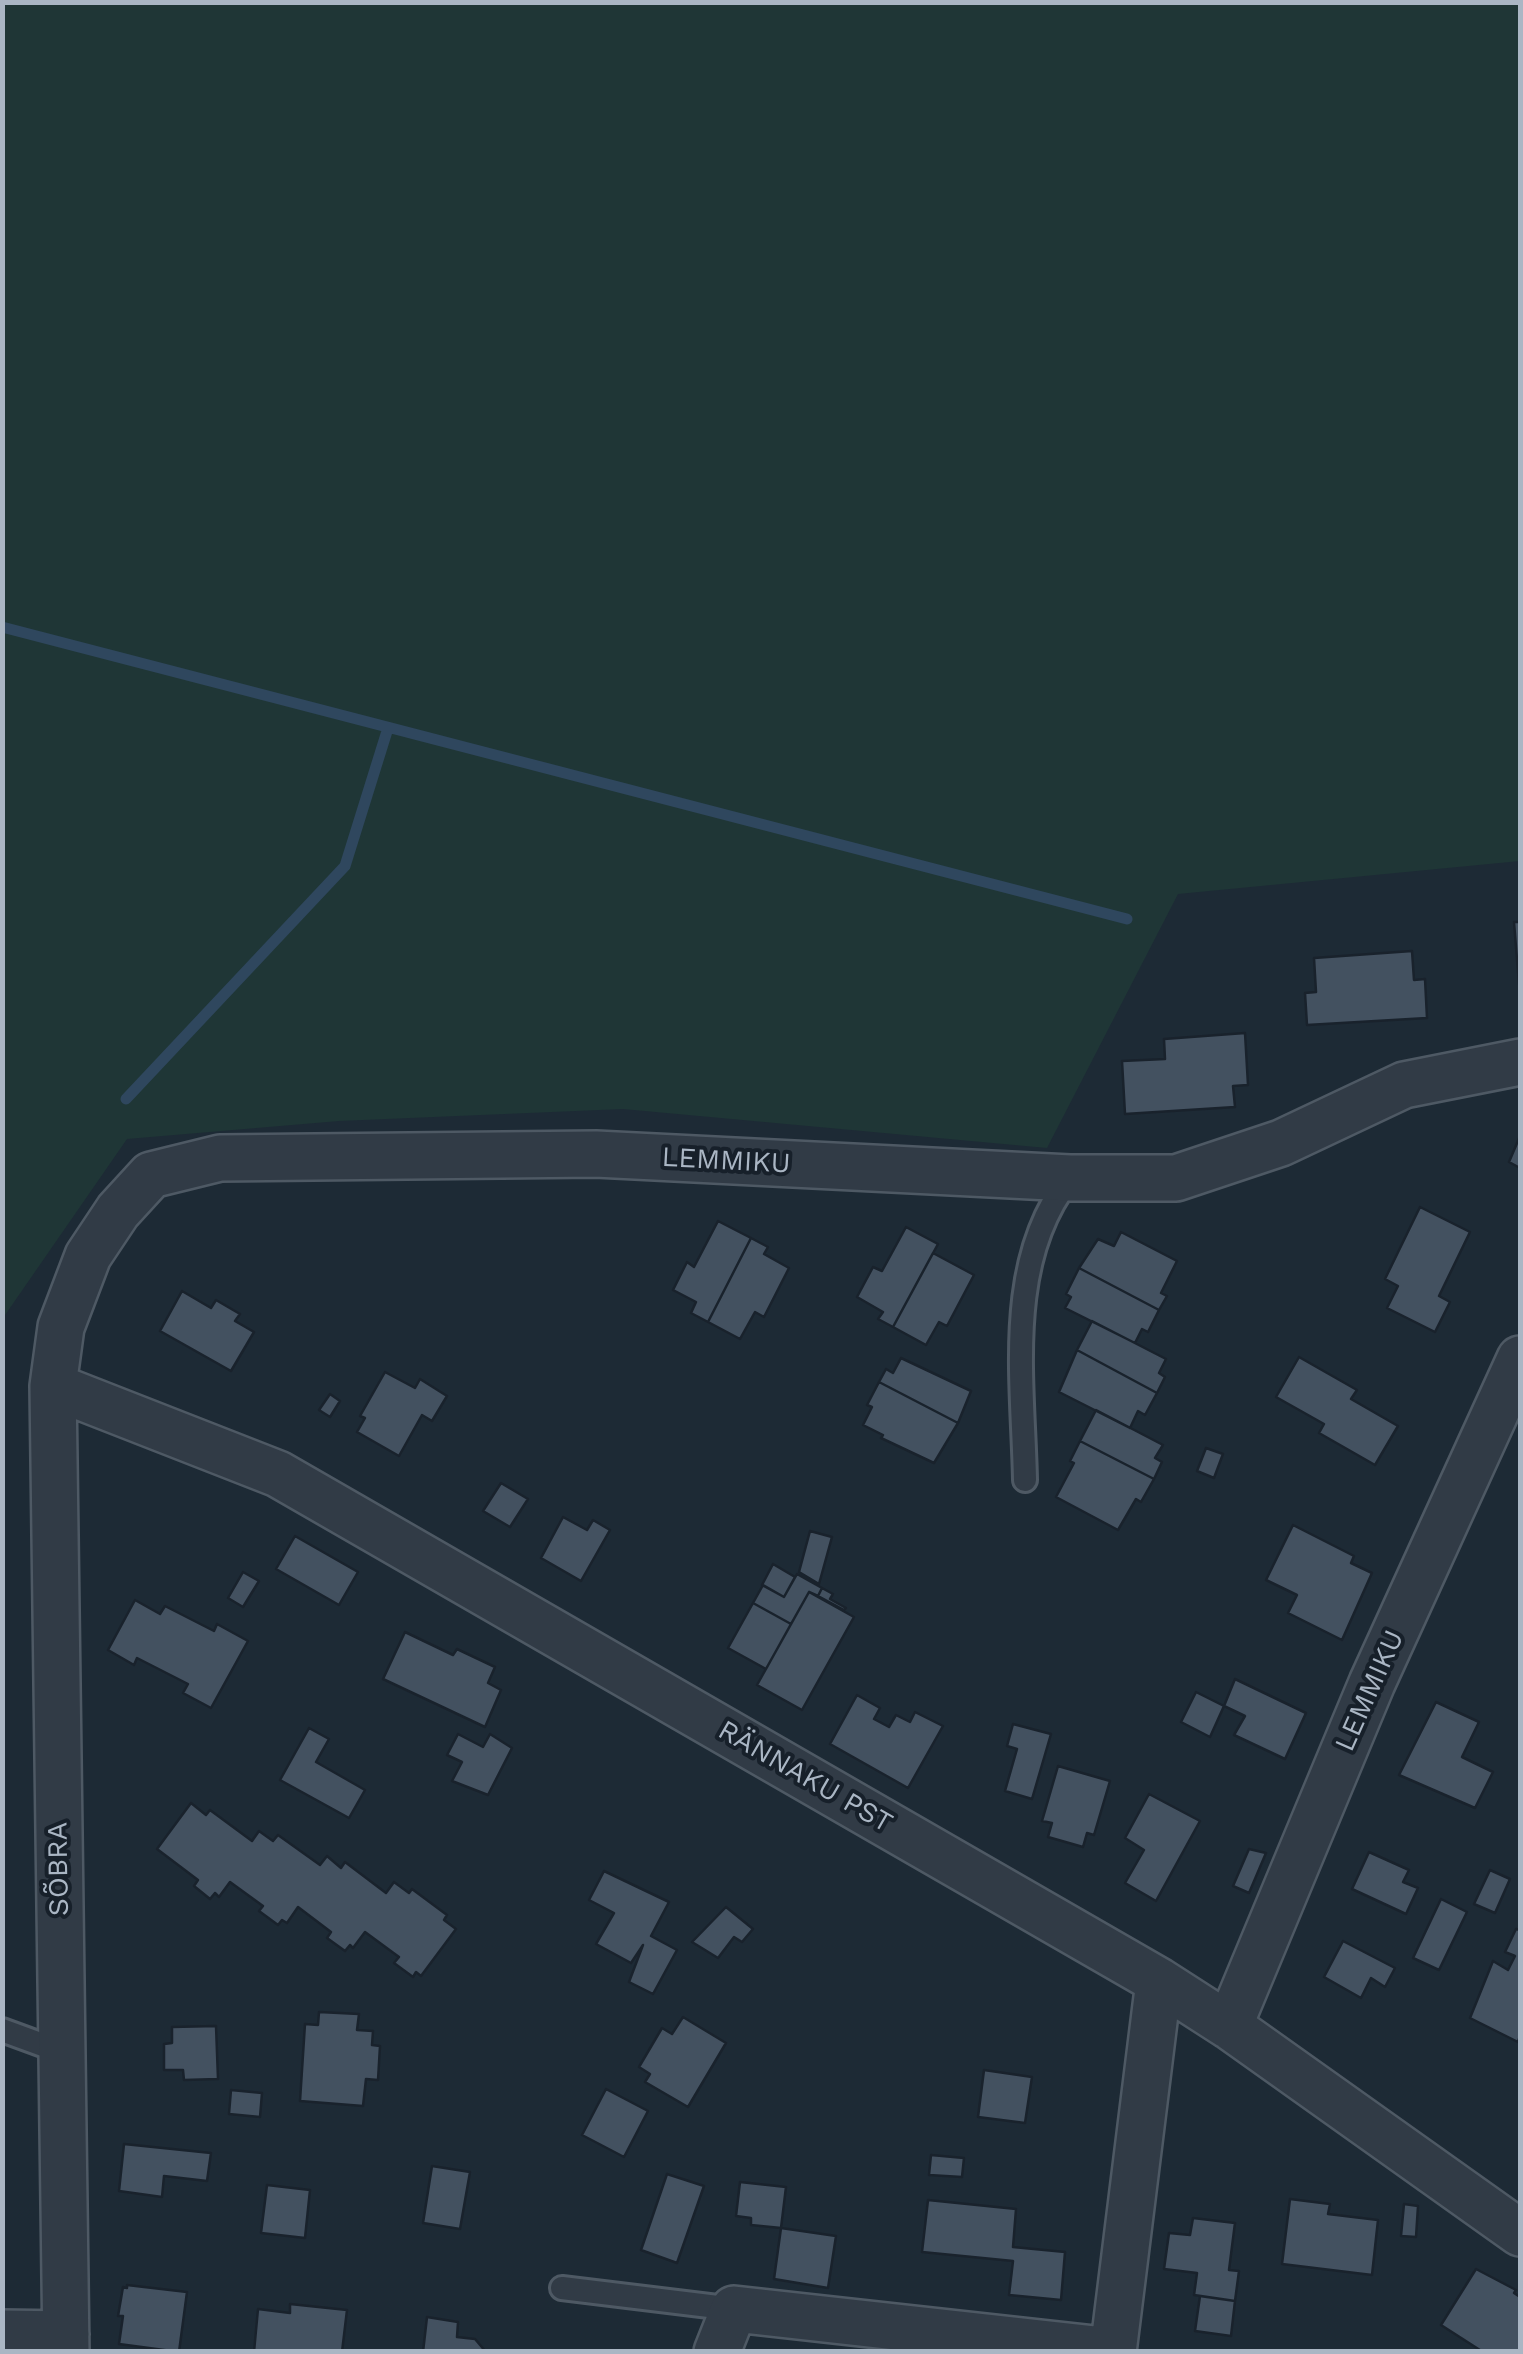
<!DOCTYPE html>
<html>
<head>
<meta charset="utf-8">
<style>
	body { margin:0 }
	#map { position:relative; width:1523px; height:2354px; overflow:hidden; background:#1d2a35; font-family:"Work Sans",sans-serif }
	canvas { display:block }
	.frame { position:absolute; inset:0; border:5px solid #aab6c4; pointer-events:none }
</style>
</head>
<body>
<div id="map">
<canvas width="1523" height="2354"></canvas>
<div class="frame"></div>
</div>
<script>
const ctx = document.querySelector('canvas').getContext('2d');
ctx.lineJoin = 'round';
function fillPath(path, color) {
  ctx.fillStyle = color;
  ctx.fill(path, 'evenodd');
}
function trace(path, color, width, dash) {
  ctx.strokeStyle = color;
  ctx.lineWidth = width;
  ctx.lineCap = dash ? 'butt' : 'round';
  ctx.setLineDash(dash || []);
  ctx.stroke(path);
}
function label(font, color, halo, rows, align = 'center') {
  ctx.font = font + ' "Work Sans",sans-serif';
  ctx.lineWidth = 8;
  ctx.setLineDash([]);
  ctx.textBaseline = 'middle';
  ctx.strokeStyle = halo;
  ctx.fillStyle = color;
  for (const [text, x, y, turn = 0] of rows) {
    ctx.save();
    ctx.translate(x, y);
    ctx.rotate((+turn || 0) * Math.PI / 180);
    ctx.textAlign = isNaN(turn) ? turn : align;
    if (halo) ctx.strokeText(text, 0, 0);
    ctx.fillText(text, 0, 0);
    ctx.restore();
  }
}
fillPath(new Path2D(`
	M3,2L1520,3V861L1178,894L1047,1148L623,1109L339,1121L127,1139L3,1318Z`), '#1f3636');
trace(new Path2D(`
	M2,627L1127,919
	M126,1099L345,866L388,728`), '#2f475e', 11);
const building = new Path2D(`
	M1514,922H1520V983L1519,984Z
	M1412,951L1414,980L1425,979L1427,1018L1307,1025L1305,993L1316,992L1314,958Z
	M1245,1033L1248,1085L1233,1086L1235,1107L1125,1114L1122,1061L1165,1059L1164,1039Z
	M1520,1136V1168L1509,1162Z
	M1420,1207L1470,1232L1439,1296L1450,1302L1435,1332L1387,1308L1398,1286L1385,1279Z
	M718,1221L751,1238L708,1322L691,1313L696,1302L673,1290L687,1262L694,1267Z
	M906,1227L938,1244L893,1327L878,1319L883,1312L857,1297L873,1267L882,1271Z
	M1121,1232L1177,1261L1161,1293L1167,1296L1159,1310L1079,1268L1098,1239L1114,1246Z
	M751,1238L768,1247L764,1254L789,1268L764,1317L755,1312L740,1339L708,1322Z
	M933,1253L974,1275L947,1326L939,1322L926,1345L893,1327Z
	M1079,1268L1159,1310L1148,1332L1142,1329L1135,1343L1065,1308L1071,1297L1066,1294Z
	M182,1291L211,1308L216,1300L240,1314L235,1321L254,1332L231,1371L160,1331Z
	M1092,1321L1166,1359L1159,1373L1165,1377L1157,1393L1077,1350Z
	M1077,1350L1157,1393L1145,1415L1138,1411L1130,1428L1059,1392Z
	M1299,1357L1357,1390L1351,1399L1398,1426L1375,1465L1319,1433L1324,1424L1276,1397Z
	M901,1358L971,1391L958,1423L879,1382L886,1369L893,1373Z
	M385,1372L415,1388L420,1379L447,1396L432,1421L422,1415L399,1456L357,1432L365,1418L360,1416Z
	M879,1382L958,1423L934,1463L881,1438L883,1435L863,1425L872,1407L867,1405Z
	M330,1394L340,1401L330,1417L319,1410Z
	M1096,1410L1163,1445L1155,1458L1162,1462L1154,1479L1080,1441Z
	M1080,1441L1154,1479L1141,1502L1136,1499L1118,1530L1056,1497L1074,1463L1070,1461Z
	M1206,1448L1223,1454L1214,1478L1197,1471Z
	M501,1483L528,1499L510,1527L483,1511Z
	M563,1517L587,1530L593,1520L610,1530L581,1581L541,1558Z
	M1293,1525L1354,1556L1351,1563L1372,1573L1342,1640L1288,1613L1297,1595L1266,1580Z
	M810,1531L832,1537L819,1584L799,1572Z
	M295,1536L358,1572L339,1605L276,1569Z
	M773,1564L795,1577L784,1597L762,1585Z
	M243,1572L259,1581L243,1607L228,1598Z
	M797,1574L822,1588L818,1596L809,1592L791,1624L753,1603L763,1585L784,1597Z
	M822,1588L833,1594L830,1599L846,1608L844,1610L818,1596Z
	M809,1592L854,1617L802,1710L757,1685Z
	M135,1600L160,1614L165,1606L214,1631L217,1624L248,1641L211,1708L183,1693L188,1684L137,1658L134,1665L108,1650Z
	M753,1603L791,1624L766,1669L728,1648Z
	M405,1632L453,1655L457,1649L495,1667L488,1683L501,1690L485,1727L383,1679Z
	M1235,1679L1306,1713L1285,1759L1234,1735L1245,1716L1224,1706Z
	M1196,1692L1224,1706L1210,1737L1181,1722Z
	M857,1695L880,1708L874,1719L889,1727L896,1715L910,1722L915,1712L943,1726L908,1788L830,1744Z
	M1436,1702L1479,1722L1462,1757L1493,1772L1475,1808L1399,1775Z
	M1013,1724L1051,1734L1032,1799L1005,1791L1017,1749L1007,1746Z
	M309,1728L329,1739L316,1762L365,1790L349,1818L280,1780Z
	M458,1734L483,1747L490,1734L512,1748L488,1795L452,1781L462,1762L447,1755Z
	M1058,1766L1110,1781L1094,1835L1087,1833L1083,1847L1048,1837L1052,1823L1042,1821Z
	M1149,1794L1200,1821L1156,1901L1125,1883L1144,1850L1125,1838Z
	M191,1803L206,1815L210,1810L252,1841L259,1831L273,1841L278,1835L320,1865L327,1856L341,1868L345,1862L386,1893L394,1882L409,1893L412,1889L447,1915L444,1920L456,1929L421,1976L416,1972L413,1977L394,1963L399,1957L365,1932L353,1948L350,1945L345,1951L327,1938L331,1932L298,1907L287,1923L282,1920L278,1925L259,1911L263,1906L230,1882L219,1897L215,1893L210,1899L194,1886L198,1880L157,1849Z
	M1249,1849L1266,1853L1249,1893L1233,1886Z
	M1369,1852L1409,1870L1403,1882L1418,1888L1406,1914L1352,1889Z
	M1490,1870L1510,1879L1495,1913L1474,1904Z
	M604,1871L669,1902L651,1936L677,1950L653,1994L629,1982L643,1945L631,1963L596,1944L614,1913L589,1900Z
	M1441,1899L1467,1912L1439,1970L1413,1958Z
	M726,1907L753,1929L742,1942L734,1937L718,1958L692,1942Z
	M1516,1929L1520,1930V2036L1518,2042L1470,2018L1493,1961L1508,1970L1515,1956L1505,1952Z
	M1343,1941L1395,1968L1385,1987L1371,1978L1361,1998L1324,1977Z
	M319,2012L359,2014L357,2030L373,2031L372,2045L380,2046L378,2080L366,2079L363,2106L300,2101L305,2024L318,2025Z
	M683,2017L726,2043L688,2107L645,2082L650,2074L639,2067L662,2028L672,2034Z
	M216,2026L218,2079L184,2080L183,2070H164V2044L172,2043V2027Z
	M984,2070L1032,2077L1025,2123L978,2117Z
	M606,2089L648,2111L624,2157L582,2135Z
	M231,2090L262,2093L260,2117L229,2114Z
	M124,2144L211,2153L207,2181L164,2176L162,2197L119,2191Z
	M931,2155L964,2158L962,2177L929,2175Z
	M432,2166L470,2172L460,2229L423,2223Z
	M667,2174L704,2186L677,2263L641,2250Z
	M740,2182L786,2187L781,2228L751,2225V2218L736,2216Z
	M267,2185L310,2190L305,2238L261,2233Z
	M1290,2199L1330,2204L1328,2214L1378,2220L1372,2275L1282,2264Z
	M928,2200L1016,2209L1013,2247L1065,2252L1061,2300L1009,2295L1013,2261L922,2252Z
	M1404,2204L1418,2206L1416,2237L1401,2236Z
	M1193,2218L1235,2223L1229,2270L1239,2271L1235,2301L1194,2295L1197,2273L1164,2269L1169,2233L1190,2235Z
	M781,2228L836,2236L828,2288L774,2279Z
	M1476,2269L1516,2290L1514,2293L1520,2297V2352H1483L1441,2325Z
	M127,2285L187,2292L179,2352L119,2344L123,2316H118L123,2287L127,2288Z
	M1200,2296L1235,2301L1231,2336L1195,2331Z
	M290,2304L347,2310L342,2352H254L258,2309L290,2313Z
	M427,2317L458,2322L457,2337L475,2339L486,2352H423Z`);
fillPath(building, '#435160');
trace(building, '#19222c', 2.5);
const service = new Path2D(`
	M1025,1480C1023,1380 1004,1261 1070,1178
	M2,2030L62,2052
	M562,2288L734,2309`);
const minor = new Path2D(`
	M53,1386L278,1474L1159,1981L1229,2026L1520,2233
	M1229,2026L1372,1683L1520,1359
	M2,2333L66,2334
	M66,2352L53,1386L61,1327L88,1256L118,1211L151,1175L220,1158L596,1154L1070,1178H1176L1281,1143L1404,1085L1520,1062
	M717,2352L734,2309L1113,2351
	M1113,2352L1159,1981`);
trace(service, '#4e5964', 28);
trace(minor, '#4e5964', 50);
trace(service, '#313b46', 22);
trace(minor, '#313b46', 45);
label('28px', '#aab6c4', '#17202a', [
	["LEMMIKU",726,1161,3],
	["LEMMIKU",1370,1691,-66],
	["RÄNNAKU PST",805,1777,30],
	["SÕBRA",59,1869,-91]
]);
</script>
</body>
</html>
